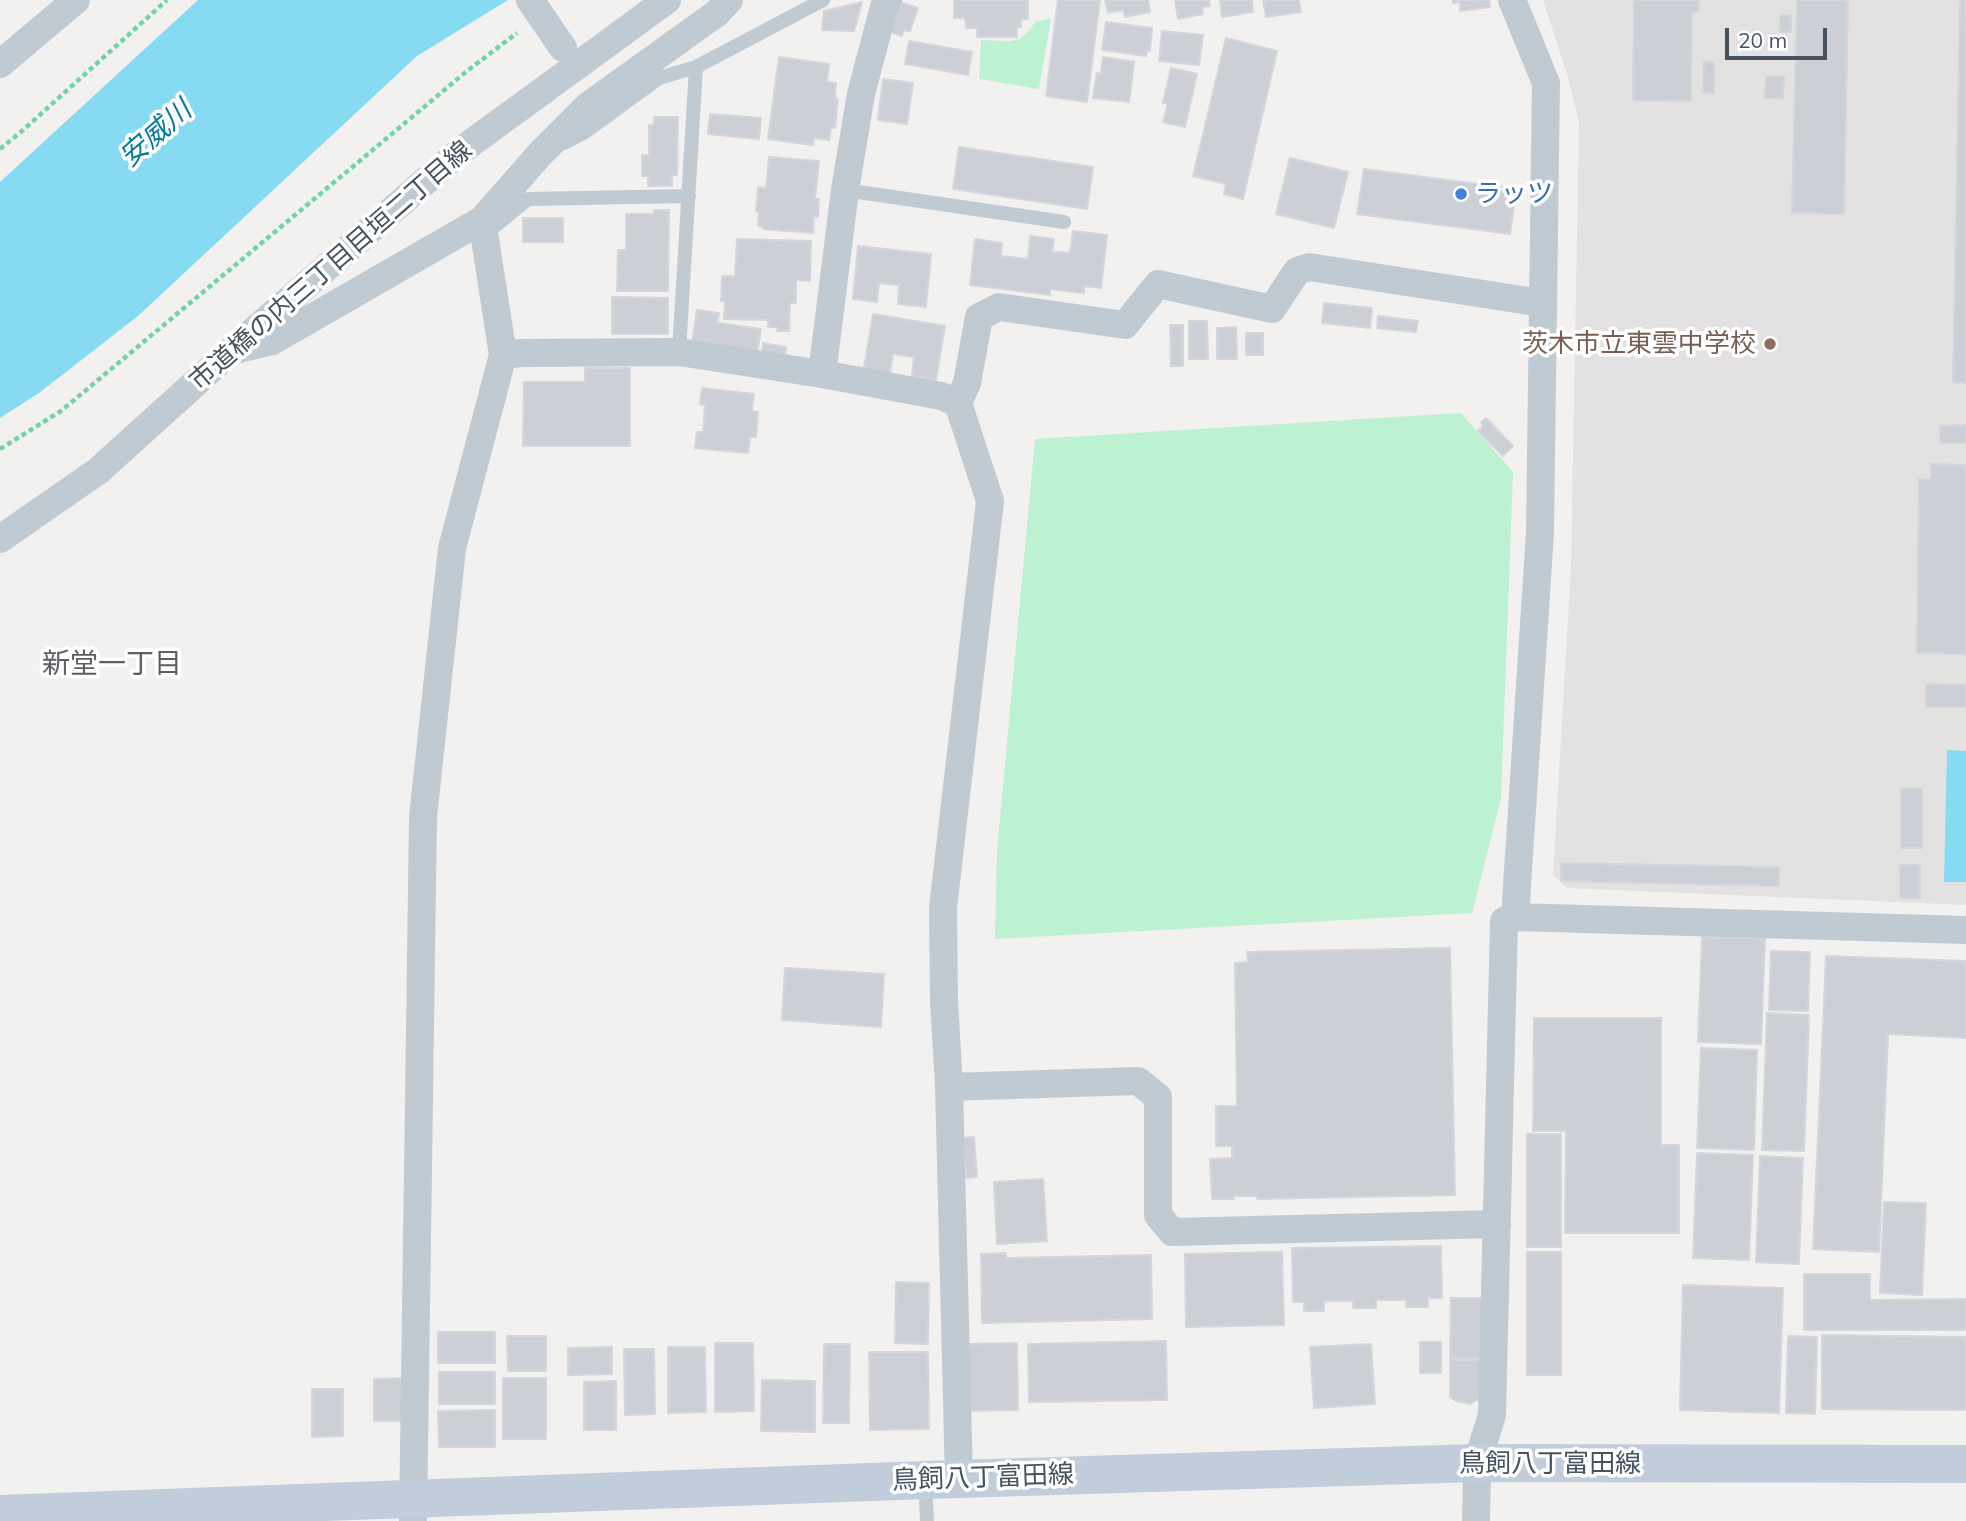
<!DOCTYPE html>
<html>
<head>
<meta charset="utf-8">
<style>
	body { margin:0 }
	#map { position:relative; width:1966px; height:1521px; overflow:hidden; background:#f3f0f0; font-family:Mulish,sans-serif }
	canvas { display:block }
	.scale { position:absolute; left:1725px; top:28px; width:102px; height:32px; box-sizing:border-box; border:4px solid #46535f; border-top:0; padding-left:9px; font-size:21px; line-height:24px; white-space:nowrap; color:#46535f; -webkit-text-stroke:5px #fff; paint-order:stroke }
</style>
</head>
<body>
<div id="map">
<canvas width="1966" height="1521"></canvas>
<div class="scale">20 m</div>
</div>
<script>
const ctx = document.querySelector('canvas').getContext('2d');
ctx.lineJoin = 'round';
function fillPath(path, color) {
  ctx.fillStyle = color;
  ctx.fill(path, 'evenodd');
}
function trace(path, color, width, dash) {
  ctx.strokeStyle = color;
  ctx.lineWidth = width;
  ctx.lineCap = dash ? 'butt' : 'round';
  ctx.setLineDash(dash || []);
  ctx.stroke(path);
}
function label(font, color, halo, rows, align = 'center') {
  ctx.font = font + ' Mulish,"Noto Sans JP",sans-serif';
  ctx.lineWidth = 7;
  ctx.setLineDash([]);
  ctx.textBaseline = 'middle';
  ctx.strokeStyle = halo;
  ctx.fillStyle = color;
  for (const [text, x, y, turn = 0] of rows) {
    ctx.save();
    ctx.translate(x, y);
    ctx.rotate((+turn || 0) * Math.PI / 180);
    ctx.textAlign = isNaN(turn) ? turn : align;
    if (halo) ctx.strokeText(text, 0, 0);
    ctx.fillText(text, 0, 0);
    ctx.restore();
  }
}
fillPath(new Path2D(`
	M1543,0H1966V905L1567,888L1553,875L1571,567L1579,122L1567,74Z`), '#e4e1e2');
fillPath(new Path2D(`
	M1051,18L1039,89L979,79L981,40C1008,40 1019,48 1035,22Z
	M1461,413L1513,472L1501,798L1472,913L995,939L997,851L1035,439Z`), '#bcf2d2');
fillPath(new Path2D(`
	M198,0H508L417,56L138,316L39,393L0,418V182Z
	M1947,750L1966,751V882H1944Z`), '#86daf2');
const building = new Path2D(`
	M954,0H1028V19H1021V27H1017V37H977V28H966L965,18H954Z
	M1058,0H1100L1087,102L1046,96Z
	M1105,0H1148L1150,12L1125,17L1123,10L1108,13Z
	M1175,0H1209L1210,6L1202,7L1203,14L1178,19Z
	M1220,0H1252L1253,12L1222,17Z
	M1263,0H1299L1301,12L1266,17Z
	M1453,0H1489L1490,7L1460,11V2L1453,3Z
	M1634,0H1699L1698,12H1692L1691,101L1633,100Z
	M1797,0H1848L1844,214L1792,213Z
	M1960,0H1966V383L1953,382Z
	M862,2L854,31L822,30L824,11Z
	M900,2L918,8L910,31L904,30L902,36L890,32Z
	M1780,15H1791V32H1780Z
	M1106,22L1152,28L1150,51L1147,50L1146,56L1102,50Z
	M1162,31L1203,35L1199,65L1159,61Z
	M1226,38L1277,51L1243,199L1224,194L1226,184L1193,176Z
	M909,41L972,52L968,75L905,64Z
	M779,57L829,64L827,82L836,83L835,98L838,99L835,128L831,127L829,140L814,138L813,145L768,139Z
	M1103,57L1134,62L1129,102L1093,98L1097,73L1101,74Z
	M1704,61L1714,62V93H1703Z
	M1171,68L1197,74L1185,127L1163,122L1168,103H1163Z
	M1766,76H1784L1783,98H1765Z
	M883,79L913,83L907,124L878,120Z
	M710,114L761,118L759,139L708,134Z
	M654,117H678L677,175H672V186H648V176H642V155H649V125H654Z
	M959,147L1093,167L1087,209L953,189Z
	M769,157L819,161L815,199H819L818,217H814L813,233L763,229V227L758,226L759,212L756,211L758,187L766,188Z
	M1290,158L1348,172L1334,228L1276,214Z
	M1364,169L1516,189L1510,234L1357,214Z
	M654,210H669L668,291H617L618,250H626V214H654Z
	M523,218H563V242H523Z
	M1073,231L1107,235L1101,288L1084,286V293L1050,289V295L970,285L975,239L1002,243L1001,256L1028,259L1030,236L1054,239L1052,252L1070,253Z
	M737,239L811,241L810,281L796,280V303H790L789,331H777L778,327H768V320L724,319L725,301H721L722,276H735Z
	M858,246L931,254L926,307L898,304L899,285L879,283L877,302L853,299Z
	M612,297L668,298V334H612Z
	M1324,303L1372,308L1370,328L1322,323Z
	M697,310L719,313L717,323L761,329L757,353L692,344Z
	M873,314L945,326L936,380L912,376L914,357L893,354L890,373L864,368Z
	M1378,316L1418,321L1416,332L1377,328Z
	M1189,321H1207L1208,359H1189Z
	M1170,325H1183V366H1171Z
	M1236,327L1237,359H1217V328Z
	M1246,333H1263V355H1246Z
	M763,343L786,347L784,361L761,358Z
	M585,368H630V446H523L524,382H585Z
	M702,388L754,394L752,411L758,412L756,437H750L748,453L695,448L697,432H703L705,405L700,404Z
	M1486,418L1513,446L1503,456L1478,431L1483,426L1481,423Z
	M1966,425V443H1940V426Z
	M1931,464L1966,465V654L1917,653L1919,479H1931Z
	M1926,684L1966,685V707H1926Z
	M1901,788H1922V848H1901Z
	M1561,863L1779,867V886L1561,881Z
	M1900,865H1920V898H1900Z
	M1702,937L1765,939L1761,1044L1698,1042Z
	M1450,948L1455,1195L1257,1199V1196H1234V1199H1212L1210,1159L1232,1158V1146H1216V1106H1237L1235,963L1248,962L1247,952Z
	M1771,951L1810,952L1808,1011L1769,1010Z
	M1826,956L1966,961V1038L1888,1034L1879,1252L1813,1249Z
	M785,968L884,974L881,1027L782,1020Z
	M1767,1013L1809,1015L1804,1151L1762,1150Z
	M1534,1018H1661V1145H1679V1233H1565L1566,1131H1533Z
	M1701,1048L1757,1050L1754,1150L1697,1148Z
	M1527,1134H1561V1247H1527Z
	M974,1137L977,1177L966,1178L963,1138Z
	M1697,1153L1753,1155L1749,1260L1693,1258Z
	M1760,1156L1803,1158L1799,1264L1756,1262Z
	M1043,1179L1047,1241L997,1244L994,1182Z
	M1884,1202L1926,1203L1922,1295L1880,1293Z
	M1441,1246L1442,1298H1428V1307H1406V1300H1376V1308H1353V1301H1324V1311H1304V1302H1293L1292,1248Z
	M1282,1252L1284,1325L1186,1327L1185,1254Z
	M1527,1252H1561V1375H1527Z
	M1006,1253V1258L1151,1255L1152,1319L982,1323L981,1254Z
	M1804,1274H1870V1300L1966,1299V1330H1804Z
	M896,1282L929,1283L928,1344L895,1343Z
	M1683,1285L1783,1288L1779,1413L1680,1410Z
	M1451,1298H1483V1358H1450Z
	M438,1332H495V1363H438Z
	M1822,1335L1966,1337V1410L1822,1409Z
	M507,1336H546V1371H508Z
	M1788,1336L1817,1337L1815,1414L1786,1413Z
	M1166,1341L1167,1400L1029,1402L1028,1344Z
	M1420,1342H1441V1373H1420Z
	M715,1343H753L754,1411L715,1412Z
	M1017,1343L1018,1410L967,1411L966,1344Z
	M824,1344H850L849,1423H823Z
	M1371,1344L1375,1404L1314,1408L1310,1347Z
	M612,1347V1374L568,1375V1348Z
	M668,1347H705L706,1412L668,1413Z
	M624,1349H654L655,1414L625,1415Z
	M869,1352H928L929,1429L870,1430Z
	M1450,1360H1483L1482,1397L1470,1404L1456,1401L1450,1397Z
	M439,1372H495V1404H439Z
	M407,1378V1421H374V1379Z
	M503,1378H546V1439H503Z
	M762,1380L815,1381V1432L761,1431Z
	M616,1381V1430H584V1382Z
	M312,1389H343V1436L312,1437Z
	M495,1410V1447H439L438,1411Z`);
fillPath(building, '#cccfd5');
trace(building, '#d3d6dc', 2);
trace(new Path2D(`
	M0,149L22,131L167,0
	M0,449L61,411L467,71L517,33`), '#72d3a4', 4.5, [5, 3.5]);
trace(new Path2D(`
	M564,143L585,132L659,78L696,67
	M845,190L1064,222
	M484,235L528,199L689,196
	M679,352L696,67L823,0
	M925,1480L927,1521`), '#c0cad3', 14);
trace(new Path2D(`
	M1512,0L1546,83L1540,532L1515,917L1966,930
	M0,64L76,0
	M238,349L272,341L482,220L540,154L589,105L717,13L729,0
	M503,355L521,353L679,352L822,374L941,396L958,403
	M822,374L845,190L861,94L884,7L888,0
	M0,539L98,471L232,350L459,152L667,0
	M949,1087L1138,1081L1158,1097V1215L1172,1232L1497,1224
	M959,1479L949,1087L944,1001L943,908L990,501L958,403L967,383L979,317L999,307L1125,325L1158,284L1272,309L1297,271L1309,267L1542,303
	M413,1521L423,817L452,548L503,355L482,220
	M1476,1521L1477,1463L1492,1415L1504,921L1515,917`), '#c0cad3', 28);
trace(new Path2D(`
	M0,1514L925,1480L1477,1463L1966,1464`), '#c1cdda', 38);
trace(new Path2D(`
	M530,0L563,48`), '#c0cad3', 28);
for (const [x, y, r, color] of [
	[1461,194,7,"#3f7fe0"],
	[1770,344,7,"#8d6e63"]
]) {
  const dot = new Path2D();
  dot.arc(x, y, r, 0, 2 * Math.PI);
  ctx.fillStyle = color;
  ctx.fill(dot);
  trace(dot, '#fff', 2.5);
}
label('26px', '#366cbe', '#fff', [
	["ラッツ",1475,194]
], 'left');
label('26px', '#46535f', '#fff', [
	["市道橋の内三丁目目垣二丁目線",331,266,-41],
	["鳥飼八丁富田線",1550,1464],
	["鳥飼八丁富田線",983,1478,-2]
]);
label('26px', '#785e54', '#fff', [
	["茨木市立東雲中学校",1756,344]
], 'right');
label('italic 28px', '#057a9c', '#fff', [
	["安威川",156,134,-41]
]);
label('28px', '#5c6065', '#fff', [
	["新堂一丁目",112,665]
]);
</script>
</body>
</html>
